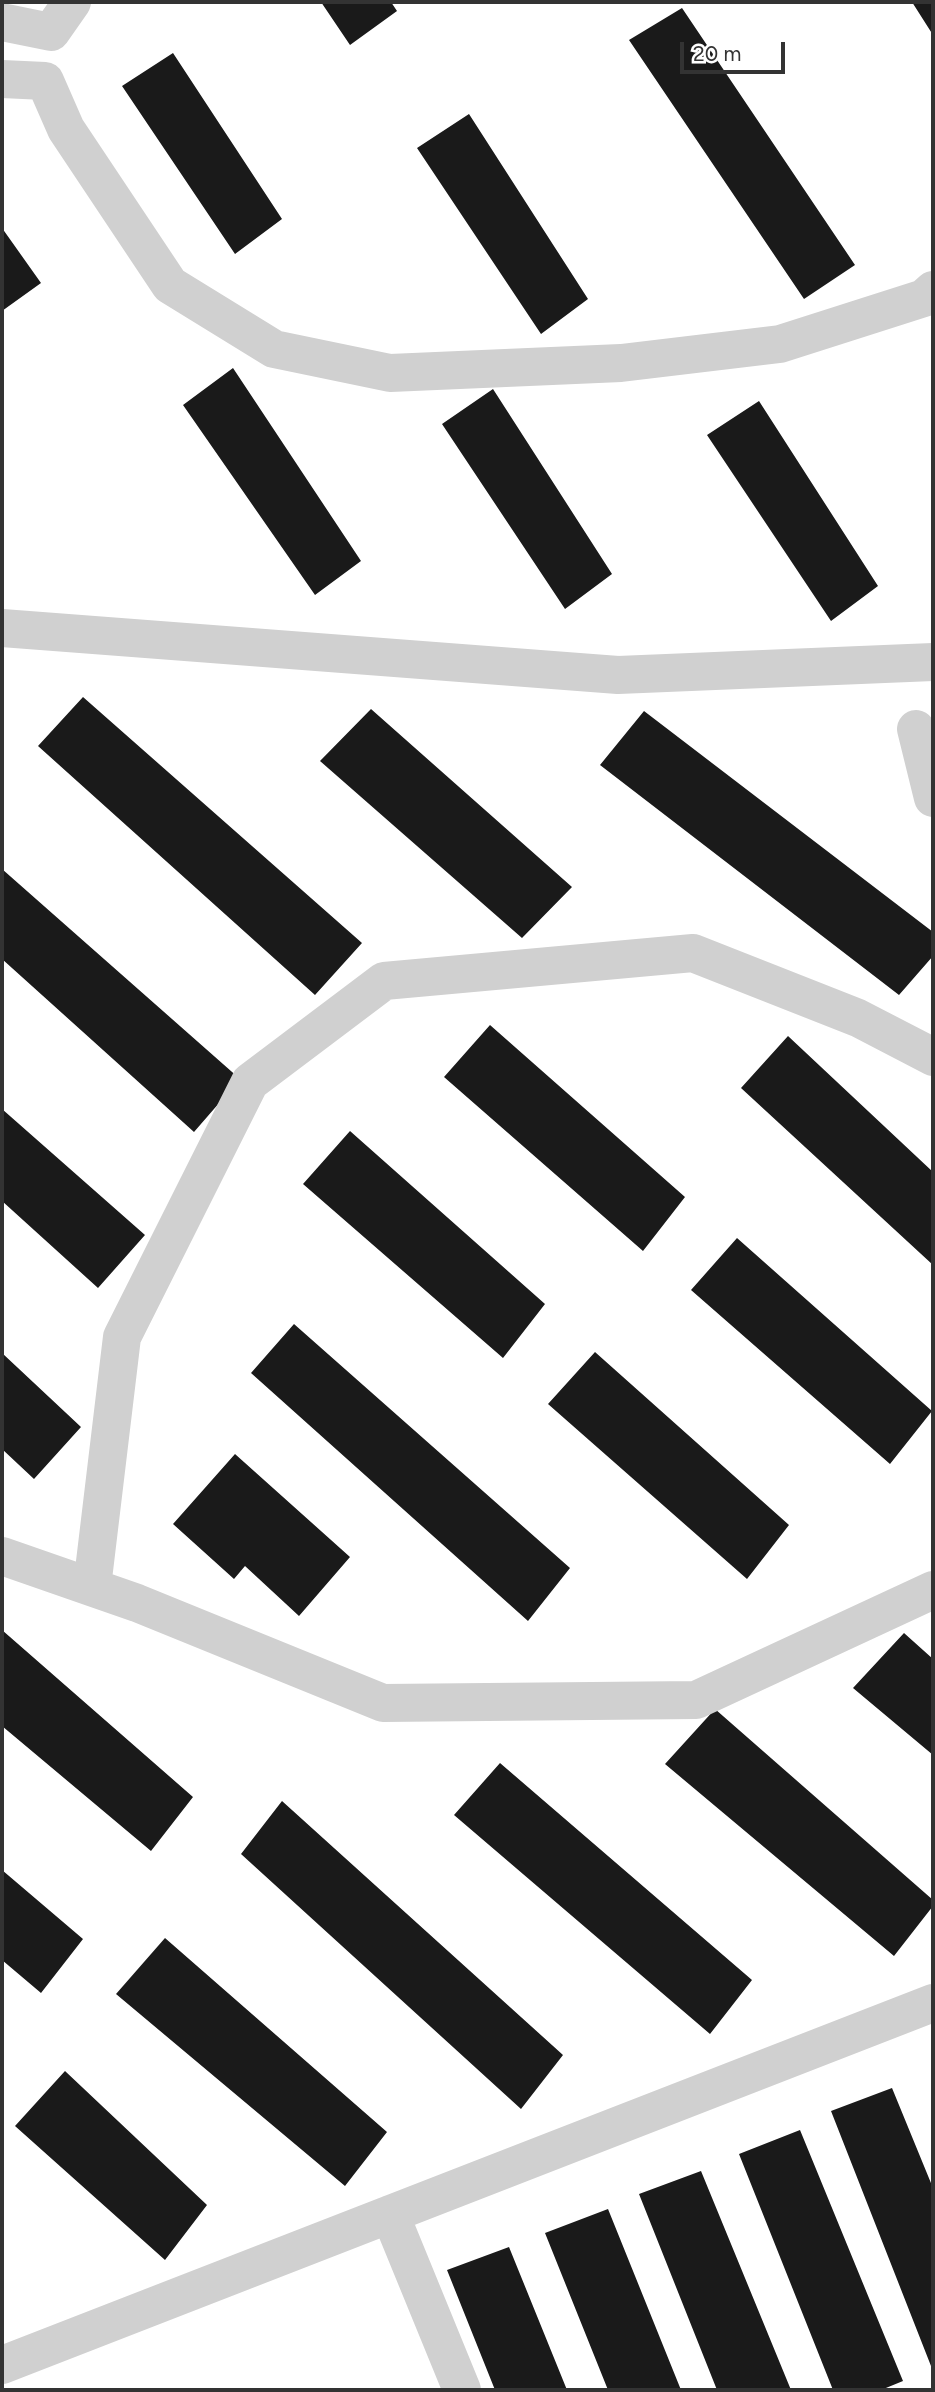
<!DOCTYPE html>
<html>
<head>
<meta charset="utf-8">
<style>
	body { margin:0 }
	#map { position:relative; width:935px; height:2392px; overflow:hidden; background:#fff; font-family:Figtree,sans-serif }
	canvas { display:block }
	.frame { position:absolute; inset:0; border:4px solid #333; pointer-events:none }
	.scale { position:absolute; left:680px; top:42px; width:105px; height:32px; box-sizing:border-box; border:4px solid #333; border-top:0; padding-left:9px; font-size:21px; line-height:24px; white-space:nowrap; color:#333; -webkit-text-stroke:5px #fff; paint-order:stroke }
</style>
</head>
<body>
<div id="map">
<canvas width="935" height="2392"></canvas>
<div class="frame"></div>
<div class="scale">20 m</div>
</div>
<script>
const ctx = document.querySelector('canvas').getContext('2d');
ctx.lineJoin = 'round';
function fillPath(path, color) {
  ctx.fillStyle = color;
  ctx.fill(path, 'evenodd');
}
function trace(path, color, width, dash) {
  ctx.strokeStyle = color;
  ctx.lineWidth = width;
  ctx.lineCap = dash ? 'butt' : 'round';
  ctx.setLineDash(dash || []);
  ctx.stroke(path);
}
fillPath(new Path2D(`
	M321,2H391L397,11L350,45Z
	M912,2H933V35Z
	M682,8L855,265L804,299L629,40Z
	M173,53L282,219L235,254L122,86Z
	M469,114L588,299L541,334L417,148Z
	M2,228L41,283L2,311Z
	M233,368L361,561L315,595L183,405Z
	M493,389L612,574L565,609L442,424Z
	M759,401L878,586L831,621L707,435Z
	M83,697L362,943L315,995L38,746Z
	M371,709L572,887L522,938L320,761Z
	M644,711L933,932V956L899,995L600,765Z
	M2,869L240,1079L194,1132L2,959Z
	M490,1025L685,1197L643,1251L444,1077Z
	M788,1036L933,1172V1265L741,1088Z
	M2,1109L145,1235L98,1288L2,1201Z
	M350,1131L545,1304L503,1358L303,1184Z
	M737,1238L932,1411L890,1464L691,1290Z
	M294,1324L570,1568L528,1621L251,1373Z
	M595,1352L789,1525L747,1579L548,1404Z
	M2,1353L81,1427L34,1479L2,1449Z
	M235,1454L350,1557L299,1616L245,1566L234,1579L173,1524Z
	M2,1630L193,1797L151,1851L2,1726Z
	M904,1633L933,1659V1755L853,1688Z
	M715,1709L933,1900V1906L894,1956L665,1764Z
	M500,1763L752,1980L710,2034L454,1815Z
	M282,1801L563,2055L521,2109L241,1854Z
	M2,1870L83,1939L41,1993L2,1960Z
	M165,1938L387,2132L345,2186L116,1994Z
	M65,2071L207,2205L165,2260L15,2126Z
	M892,2088L933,2188V2365L931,2366L831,2111Z
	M800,2130L903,2381L881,2390H833L739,2154Z
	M701,2171L791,2390H717L639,2194Z
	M608,2209L681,2390H608L545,2233Z
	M509,2247L567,2390H495L447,2270Z`), '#1a1a1a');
trace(new Path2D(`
	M2,22L51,32L72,2
	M2,79L45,81L66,129L170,285L274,349L390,373L621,363L780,344L924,298L933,290
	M2,628L618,675L933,662
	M916,729L933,798
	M2,1556L137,1603L383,1703L696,1700L933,1590
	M92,1587L122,1337L250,1082L384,981L693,953L858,1018L933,1057
	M390,2214L462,2390
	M2,2365L933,2003`), '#d0d0d0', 38);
</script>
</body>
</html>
